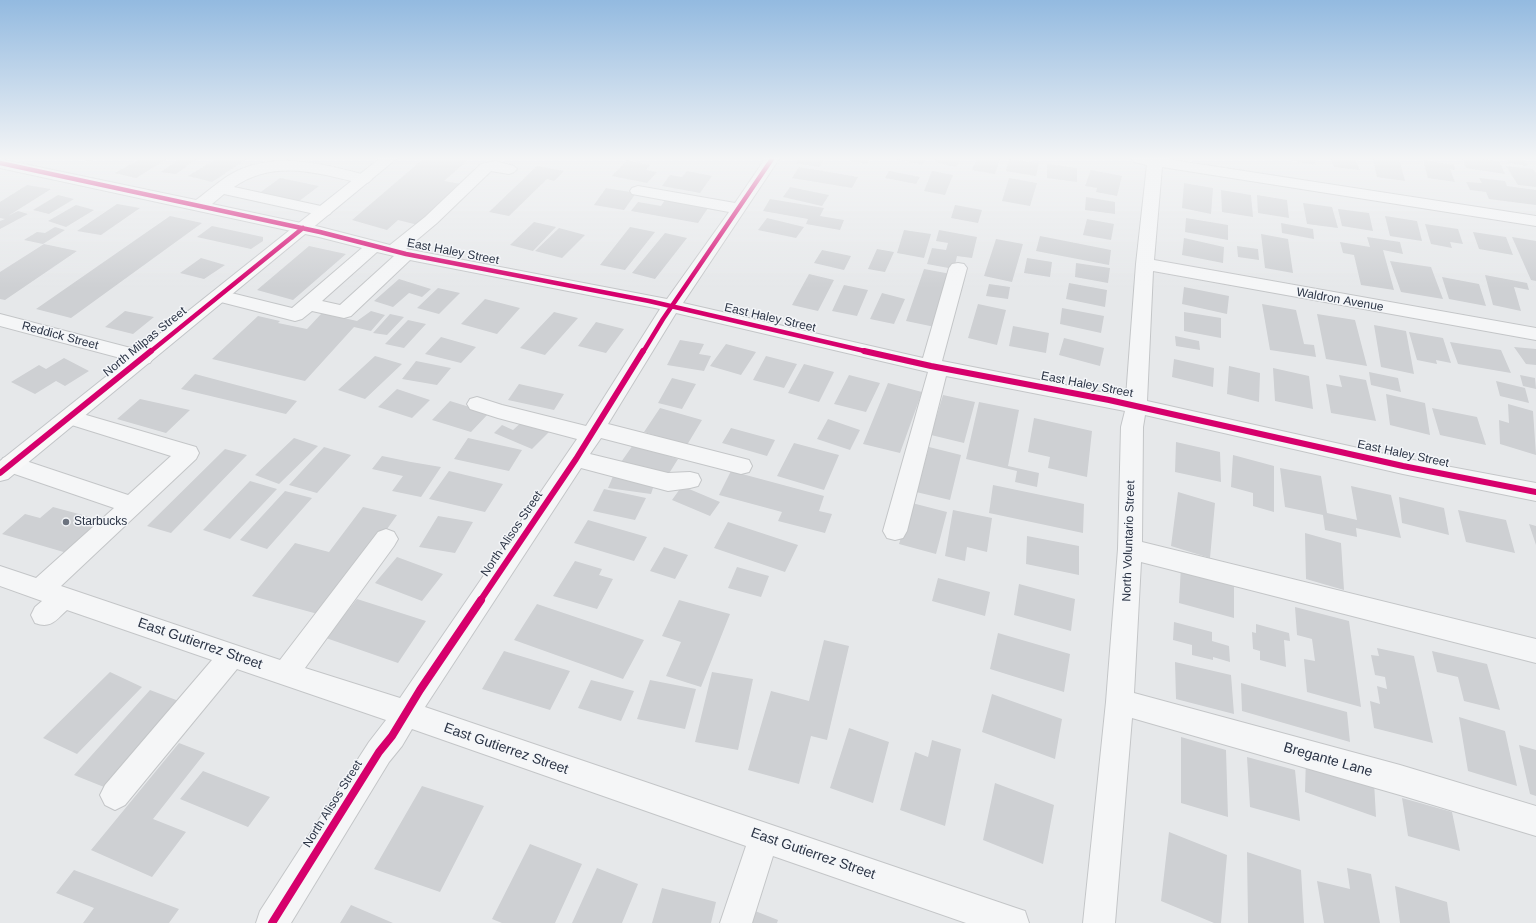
<!DOCTYPE html>
<html>
<head>
<meta charset="utf-8">
<style>
	body { margin:0 }
	canvas { display:block; background:#e6e8ea }
</style>
</head>
<body>
<canvas width="1536" height="923"></canvas>
<script>
const ctx = document.querySelector('canvas').getContext('2d');
ctx.lineJoin = 'round';
function fillPath(path, color) {
  ctx.fillStyle = color;
  ctx.fill(path, 'evenodd');
}
function trace(path, color, width, dash) {
  ctx.strokeStyle = color;
  ctx.lineWidth = width;
  ctx.lineCap = dash ? 'butt' : 'round';
  ctx.setLineDash(dash || []);
  ctx.stroke(path);
}
function label(font, color, halo, rows, align = 'center') {
  ctx.font = font + ' Arial,sans-serif';
  ctx.lineWidth = 3;
  ctx.setLineDash([]);
  ctx.textBaseline = 'middle';
  ctx.strokeStyle = halo;
  ctx.fillStyle = color;
  for (const [text, x, y, turn = 0] of rows) {
    ctx.save();
    ctx.translate(x, y);
    ctx.rotate((+turn || 0) * Math.PI / 180);
    ctx.textAlign = isNaN(turn) ? turn : align;
    if (halo) ctx.strokeText(text, 0, 0);
    ctx.fillText(text, 0, 0);
    ctx.restore();
  }
}
fillPath(new Path2D(`
	M77,159H96L89,162Z
	M140,159H167L136,178L115,173Z
	M179,159H196L176,174L161,172Z
	M216,159H247L212,182L188,176Z
	M269,159H289L283,163Z
	M423,159H469L444,181L462,184L418,225L398,220L387,230L352,220Z
	M799,159H825L819,167L796,163Z
	M851,159H870L867,164L850,161Z
	M896,159H925L922,165Z
	M936,159H961L956,167L934,162Z
	M976,159H1000L995,174L972,170Z
	M1009,159L1039,163L1036,176L1006,171Z
	M1291,159H1314L1316,165L1291,161Z
	M1331,159H1355L1360,170L1334,167Z
	M1373,159H1399L1405,181L1377,177Z
	M1462,159H1482L1499,161L1505,174L1466,168Z
	M1506,159H1524L1528,166L1508,163Z
	M627,160L650,165L646,170L657,172L647,183L612,176Z
	M1423,160L1454,165L1455,170L1450,169L1455,182L1428,178Z
	M1047,164L1077,168V182L1047,178Z
	M537,166L564,171L554,181L547,179L509,216L489,212Z
	M1506,166L1533,169L1536,173V187L1518,185Z
	M799,167L858,177L852,188L792,178Z
	M1091,170L1122,176L1117,196L1096,192L1097,188L1085,186Z
	M687,171L712,176L700,193L662,186L670,175L682,177Z
	M889,171L920,177L916,184L885,178Z
	M932,171L953,175L945,195L924,191Z
	M280,178L319,186L298,202L258,194Z
	M1009,178L1037,183L1030,206L1002,201Z
	M1479,178L1505,181L1507,186L1536,190V205L1489,199L1486,192L1470,190L1466,182L1482,183Z
	M1184,183L1213,188L1211,214L1182,208Z
	M27,185L51,189L8,216L18,211L28,214L0,229V221L5,219L0,218V202Z
	M790,187L829,195L822,206L783,197Z
	M606,188L636,193L624,210L594,205Z
	M1221,190L1251,195L1253,217L1222,212Z
	M58,195L74,199L49,214L33,210Z
	M1257,195L1287,200L1289,218L1258,213Z
	M1086,197L1115,202V214L1085,210Z
	M770,199L824,208L820,216L844,220L840,230L806,224L808,219L763,211Z
	M665,200L708,208L698,223L631,211L638,202L661,206Z
	M1303,203L1332,207L1338,228L1307,224Z
	M117,204L140,208L101,235L77,231Z
	M76,205L94,210L66,227L48,221Z
	M955,205L982,210L978,223L951,218Z
	M1338,209L1369,213L1373,231L1342,226Z
	M170,216L202,223L71,318L36,309Z
	M1385,216L1417,221L1422,241L1390,236Z
	M767,218L804,227L796,238L758,230Z
	M1186,218L1228,225V240L1185,232Z
	M1087,219L1114,224L1111,240L1083,235Z
	M534,222L556,227L533,251L510,245Z
	M1281,223L1313,229L1314,239L1282,233Z
	M1425,224L1458,229L1463,244L1450,242L1452,248L1431,244Z
	M212,226L263,237V241L251,249L197,237Z
	M55,227L65,230L43,244L24,240L37,232L45,233Z
	M630,227L655,232L625,270L600,265Z
	M559,228L585,235L562,258L535,251Z
	M904,230L931,234L924,258L897,253Z
	M939,230L977,237L972,258L957,256L954,269L927,264L932,248L946,250L948,243L936,241Z
	M1473,232L1506,237L1513,255L1479,249Z
	M665,233L687,238L655,279L632,273Z
	M1261,234L1288,239L1293,273L1265,268Z
	M1040,236L1111,250L1109,265L1036,251Z
	M1367,237L1400,242L1403,254L1383,250L1394,290L1361,285L1354,255L1343,253L1340,242L1370,247Z
	M1512,237L1536,241V281L1531,280Z
	M1184,238L1224,247L1223,263L1182,255Z
	M996,239L1023,244L1012,282L984,276Z
	M44,244L77,251L5,300L0,299V272Z
	M309,246L346,254L293,300L257,290Z
	M1237,246L1258,249L1259,260L1238,257Z
	M877,249L894,252L885,272L868,269Z
	M822,250L851,256L844,270L814,263Z
	M201,258L225,265L204,279L180,273Z
	M1027,258L1052,262L1050,277L1024,273Z
	M1390,261L1431,267L1443,299L1401,292Z
	M1076,263L1110,268L1108,283L1075,277Z
	M924,269L951,274L935,327L906,321Z
	M809,274L834,280L818,311L792,305Z
	M1485,275L1527,283L1529,290L1514,287L1521,311L1493,305Z
	M1442,277L1479,284L1486,306L1449,299Z
	M399,279L431,289L422,297L409,293L393,307L374,301Z
	M1069,283L1107,290L1105,307L1066,299Z
	M989,284L1010,287L1008,299L986,296Z
	M844,285L868,290L857,316L832,311Z
	M1184,287L1229,296L1227,314L1182,304Z
	M438,288L460,293L439,314L417,308Z
	M882,293L905,299L894,324L870,319Z
	M485,299L520,308L497,334L461,324Z
	M978,304L1006,310L997,345L968,338Z
	M1262,304L1296,310L1304,344L1314,345L1316,357L1270,350Z
	M1062,308L1104,316L1101,333L1060,324Z
	M125,311L154,317L133,334L105,327Z
	M371,311L385,315L371,331L354,327L305,381L212,359L258,316L280,321L278,323L307,329L322,313L357,321Z
	M554,312L578,318L545,355L520,348Z
	M1184,312L1221,318V338L1184,331Z
	M390,314L404,317L387,335L373,333Z
	M1317,314L1355,320L1367,366L1326,359Z
	M408,320L426,324L404,348L385,344Z
	M596,322L624,329L606,353L578,346Z
	M1374,325L1406,331L1414,374L1381,367Z
	M1013,326L1049,333L1046,353L1009,346Z
	M1409,332L1443,338L1451,363L1436,360L1437,364L1417,360Z
	M1175,336L1199,341L1200,350L1176,346Z
	M441,337L476,347L461,363L425,354Z
	M1064,338L1104,348L1100,366L1059,355Z
	M680,340L704,344L699,354L711,356L704,371L667,365Z
	M1450,342L1501,350L1511,373L1458,364Z
	M726,344L756,352L741,375L710,366Z
	M1514,347L1536,349V365L1526,364Z
	M375,356L402,364L365,399L338,390Z
	M766,356L797,364L784,388L753,380Z
	M64,358L89,371L65,386L56,381L35,394L11,382L39,365L46,369Z
	M1174,359L1214,368L1213,387L1172,377Z
	M416,361L451,368L437,385L402,379Z
	M804,364L834,372L819,402L788,393Z
	M1229,366L1260,373L1259,402L1227,394Z
	M1273,368L1309,376L1313,409L1275,401Z
	M1369,372L1398,378L1401,392L1371,385Z
	M195,374L297,401L286,414L181,389Z
	M849,375L880,383L866,412L834,404Z
	M1339,375L1366,380L1376,421L1331,413L1326,384L1342,387Z
	M1520,375L1535,378L1536,389L1523,386Z
	M672,378L696,384L682,409L658,403Z
	M1496,381L1525,388L1529,403L1500,396Z
	M888,383L922,392L900,453L863,444Z
	M519,384L564,394L554,410L508,400Z
	M397,389L430,400L412,418L378,407Z
	M1386,394L1425,403L1430,435L1390,425Z
	M943,395L975,402L964,443L931,435Z
	M140,399L190,410L166,433L117,419Z
	M450,401L489,413L471,432L432,420Z
	M979,402L1019,410L1008,466L1039,473L1037,487L1015,482L1017,471L966,459Z
	M1508,404L1533,411L1536,455L1500,444L1499,420L1509,423Z
	M660,408L702,420L687,445L644,432Z
	M1432,408L1477,417L1486,445L1440,435Z
	M1034,418L1092,431L1087,477L1048,468L1050,457L1028,452Z
	M525,419L551,430L532,449L494,433L502,425L513,430Z
	M828,419L860,430L850,450L817,439Z
	M731,428L775,440L767,456L722,443Z
	M294,438L318,446L279,484L255,475Z
	M468,438L522,450L509,471L454,459Z
	M1176,442L1220,452L1221,482L1175,472Z
	M794,443L839,455L824,490L777,476Z
	M633,445L678,459L665,480L619,465Z
	M324,447L351,455L317,493L289,485Z
	M929,447L961,455L950,500L916,492Z
	M225,449L247,455L171,533L147,526Z
	M1233,455L1274,466V512L1253,506V493L1231,487Z
	M382,456L411,462L441,467L421,497L392,491L403,476L372,469Z
	M1280,468L1321,476L1327,513L1357,520L1351,486L1391,495L1401,538L1356,528L1357,537L1325,530L1323,515L1285,507Z
	M449,471L503,484L485,512L429,499Z
	M731,471L824,496L819,511L832,514L825,533L778,521L782,512L719,495Z
	M614,474L656,479L651,494L608,488Z
	M250,481L277,489L230,539L203,530Z
	M993,485L1084,504L1083,533L989,513Z
	M682,486L720,502L710,516L672,500Z
	M604,489L646,498L635,520L593,511Z
	M285,491L312,498L267,549L240,540Z
	M1178,492L1215,503L1210,558L1171,546Z
	M1399,497L1444,508L1449,535L1402,523Z
	M912,503L947,512L936,554L899,544Z
	M53,507L101,520L67,553L2,534L25,514L40,518Z
	M363,507L397,515L325,616L252,596L295,543L329,552Z
	M953,510L992,518L987,552L967,547L965,561L945,556Z
	M1458,510L1506,520L1515,553L1466,542Z
	M438,516L473,522L455,553L419,547Z
	M588,520L647,537L634,561L574,543Z
	M728,522L798,545L785,572L714,548Z
	M1529,524L1536,526V545Z
	M1305,533L1341,543L1344,590L1306,579Z
	M1027,536L1079,546V575L1026,564Z
	M664,547L688,555L675,579L650,571Z
	M397,557L443,574L422,601L375,583Z
	M575,561L602,569L599,575L613,579L597,609L553,596Z
	M1181,566L1234,580V618L1179,603Z
	M737,567L769,576L761,597L728,588Z
	M938,578L990,592L985,616L932,601Z
	M1019,584L1075,599L1071,631L1014,615Z
	M357,599L426,621L398,663L326,638Z
	M679,600L730,614L701,687L666,676L681,642L662,636Z
	M537,604L644,640L623,679L514,640Z
	M1295,607L1349,621L1361,707L1307,692L1304,659L1315,661L1312,639L1297,635Z
	M1174,622L1212,632V641L1229,646L1230,662L1213,657V660L1192,655V645L1173,640Z
	M1256,624L1289,633L1290,641L1284,640L1286,667L1260,660V651L1253,649L1252,632L1256,633Z
	M998,633L1070,654L1064,692L990,669Z
	M824,640L849,646L827,740L811,736L799,784L748,770L771,691L809,701Z
	M1377,648L1414,656L1433,743L1374,728L1370,701L1380,704L1377,686L1387,689L1385,677L1375,675L1371,655L1379,656Z
	M504,651L570,671L550,710L482,689Z
	M1432,651L1487,664L1500,710L1464,701L1458,677L1437,672Z
	M1175,662L1231,675L1234,714L1176,699Z
	M110,672L142,687L77,754L43,738Z
	M712,672L753,679L738,750L695,742Z
	M591,680L634,691L621,721L578,708Z
	M650,680L696,689L685,729L637,719Z
	M1241,683L1347,712L1350,742L1242,711Z
	M150,690L184,703L109,789L74,775Z
	M992,694L1062,719L1055,759L982,732Z
	M1459,717L1505,731L1517,786L1468,771Z
	M849,728L889,742L873,803L830,788Z
	M1181,737L1226,750L1228,817L1181,803Z
	M932,740L961,749L945,826L900,810L915,752L928,757Z
	M179,743L205,753L153,819L186,832L152,877L91,850Z
	M1519,745L1536,750V796L1530,794Z
	M1247,757L1295,770L1300,821L1250,807Z
	M1306,757L1374,782L1376,817L1305,792Z
	M203,771L270,797L248,827L180,799Z
	M995,783L1054,805L1043,864L983,840Z
	M422,786L484,806L440,892L374,869Z
	M1402,798L1452,812L1460,851L1408,836Z
	M1169,832L1227,855L1221,923H1214L1161,901Z
	M530,844L582,864L555,923H502L492,919Z
	M1247,852L1301,870L1304,923H1248Z
	M597,868L638,884L622,923H572Z
	M1347,868L1371,874L1380,923H1324L1317,881L1350,889Z
	M74,870L179,909L169,923H83L94,908L56,893Z
	M1395,886L1447,902L1450,923H1400Z
	M662,888L716,902L711,923H652Z
	M351,905L393,923H340Z
	M750,909L778,920L777,923H746Z`), '#ced0d3');
const minor = new Path2D(`
	M0,159L196,200C210,190 223,177 239,170C281,152 327,165 369,176L372,179L369,182L364,184C320,174 275,158 234,187L330,208L332,211L330,214L324,216L224,194L212,204L320,227L390,245L425,217L481,164L495,161L514,166L517,169L514,172L509,174L491,171L437,223L406,249L667,299L729,212L632,194L630,191L632,188L638,186L735,203L765,159H779L683,303L923,358L949,268L952,264L958,263L964,264L967,268L942,361L1126,397L1136,264L1147,165L1134,162L1132,159H1166L1536,216V226L1162,167L1154,260L1536,328V340L1153,271L1147,401L1403,458L1536,483V501L1403,474L1145,415L1143,427L1142,542L1536,639V663L1141,562L1134,693L1400,765L1536,806V836L1400,795L1132,718L1115,923H1083L1106,702L1118,549L1121,427L1125,411L946,376L907,531L903,538L895,540L887,538L883,531L928,372L676,313L608,424L749,460L752,466L749,472L741,474L601,438L590,454L668,473L690,472L698,474L701,480L698,486L690,488L668,491L581,468L425,707L1013,907L1025,911L1029,923H966L773,856L752,923H720L746,846L412,729L402,746L389,762L291,923H256L260,911L369,742L386,720L237,669L125,805L115,810L105,805L100,795L105,785L212,660L67,610C56,620 51,629 35,623L31,615L35,607L42,601L0,586V566L36,578L114,508L3,470L0,464L3,458L11,456L128,495L171,456L62,422L59,417L62,412L69,410L196,447L199,453L196,459L61,586L280,660L378,532L386,529L394,532L398,539L394,546L305,668L400,698L577,439L498,418L470,409L467,404L470,399L477,397L502,405L586,426L660,309L410,260L351,316L344,318L312,311L302,319L295,321L213,300L210,296L213,292L219,290L292,308L362,248L319,237L0,168ZM377,252L394,256L340,305L322,301Z
	M0,314L150,353L153,358L150,363L143,364L0,326Z`);
const major = new Path2D(`
	M379,159H396L8,479L0,481V461Z`);
trace(minor, '#c4c6c8', 2);
trace(major, '#c2c5c8', 2);
fillPath(minor, '#f5f6f7');
fillPath(major, '#f8f8f8');
trace(new Path2D(`
	M0,163L320,232L406,254L649,301L869,352
	M150,352L303,228
	M643,352L663,319L772,159`), '#d6006c', 4.5);
trace(new Path2D(`
	M864,351L931,366L1109,400L1403,466L1536,492
	M0,473L151,351
	M480,601L576,459L643,351`), '#d6006c', 6);
trace(new Path2D(`
	M272,923L379,752L392,736L420,690L481,600`), '#d6006c', 8);
const sky = ctx.createLinearGradient(0, 0, 0, 288);
sky.addColorStop(0, '#93bae0');
sky.addColorStop(0.55, '#f4f5f6');
sky.addColorStop(1, '#f4f5f600');
ctx.fillStyle = sky;
ctx.fillRect(0, 0, 1536, 288);
for (const [x, y, r, color] of [
	[66,522,4,"#6c737f"]
]) {
  const dot = new Path2D();
  dot.arc(x, y, r, 0, 2 * Math.PI);
  ctx.fillStyle = color;
  ctx.fill(dot);
  trace(dot, '#f4f6f9', 1.5);
}
label('12px', '#2b3445', '#f4f6f9', [
	["East Haley Street",453,252,11],
	["Waldron Avenue",1340,300,10],
	["East Haley Street",770,318,13],
	["Reddick Street",60,336,15],
	["North Milpas Street",145,342,-39],
	["East Haley Street",1087,385,11],
	["East Haley Street",1403,454,12],
	["North Alisos Street",512,534,-56],
	["North Voluntario Street",1129,541,-88],
	["North Alisos Street",333,804,-58]
]);
label('12px', '#2b3445', '#f4f6f9', [
	["Starbucks",74,522]
], 'left');
label('14px', '#2b3445', '#f4f6f9', [
	["East Gutierrez Street",200,644,19],
	["East Gutierrez Street",506,749,19],
	["Bregante Lane",1328,760,16],
	["East Gutierrez Street",813,854,19]
]);
</script>
</body>
</html>
